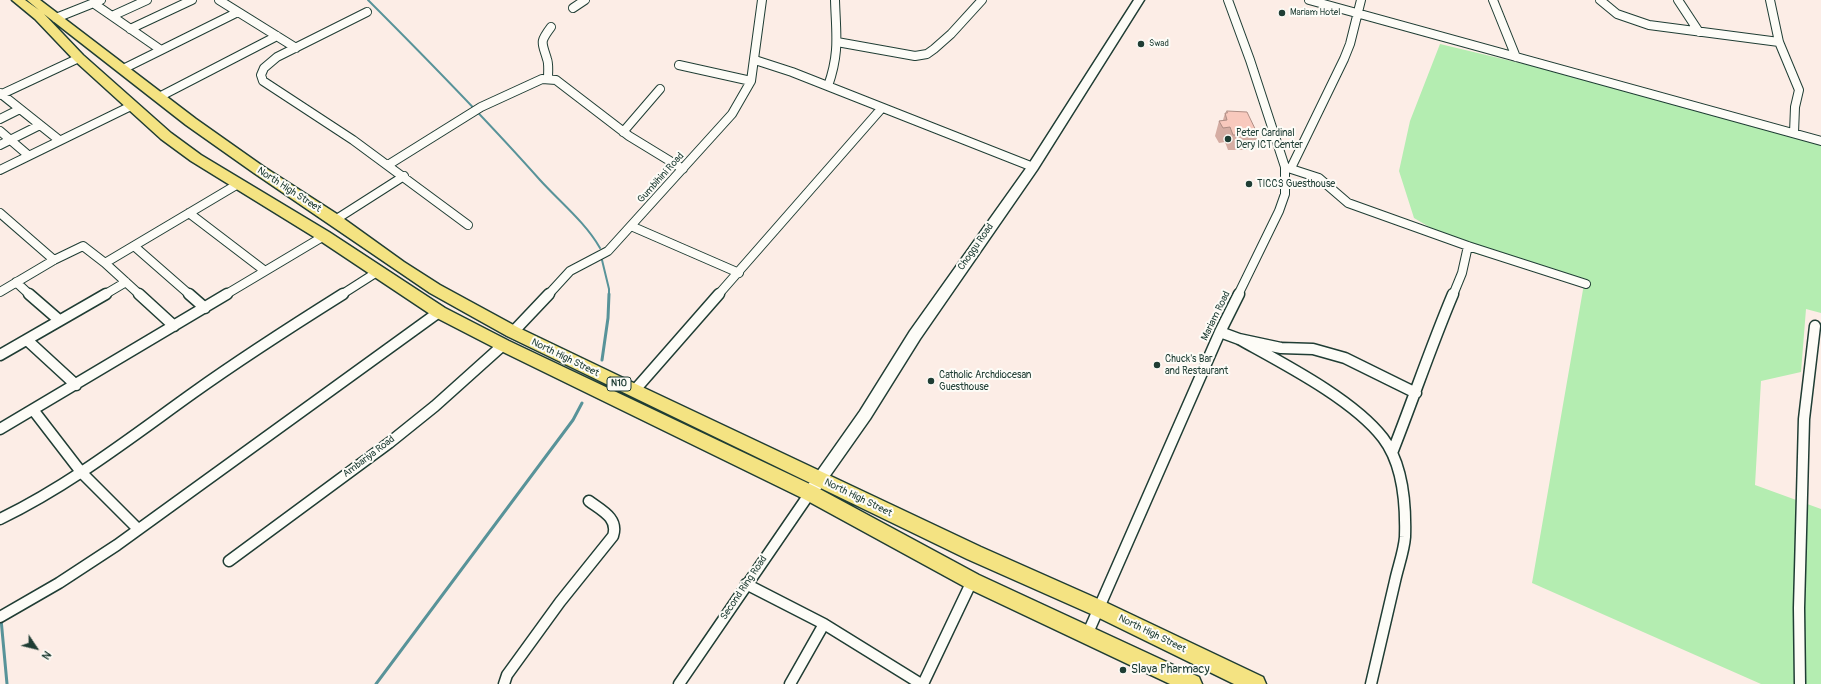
<!DOCTYPE html>
<html>
<head>
<meta charset="utf-8">
<style>
	body { margin:0 }
	#map { position:relative; width:1821px; height:684px; overflow:hidden; background:#fcede6; font-family:Pangolin,sans-serif }
	canvas { display:block }
	.north { position:absolute; left:16px; top:628px; width:40px; height:40px; -webkit-text-stroke:3px #fdfcf7; paint-order:stroke; rotate:125deg; font-size:11px; font-weight:700; line-height:16px; text-align:center; color:#1f3d34 }
	.north::after { content:''; display:block; margin:auto; width:14px; height:18px; background:#1f3d34; clip-path:polygon(50% 0,100% 100%,50% 72%,0 100%) }
</style>
</head>
<body>
<div id="map">
<canvas width="1821" height="684"></canvas>
<div class="north">N</div>
</div>
<script>
const ctx = document.querySelector('canvas').getContext('2d');
ctx.lineJoin = 'round';
function fillPath(path, color) {
  ctx.fillStyle = color;
  ctx.fill(path, 'evenodd');
}
function trace(path, color, width, dash) {
  ctx.strokeStyle = color;
  ctx.lineWidth = width;
  ctx.lineCap = dash ? 'butt' : 'round';
  ctx.setLineDash(dash || []);
  ctx.stroke(path);
}
function label(font, color, halo, rows, align = 'center') {
  ctx.font = font + ' Pangolin,sans-serif';
  ctx.lineWidth = 4;
  ctx.setLineDash([]);
  ctx.textBaseline = 'middle';
  ctx.strokeStyle = halo;
  ctx.fillStyle = color;
  for (const [text, x, y, turn = 0] of rows) {
    ctx.save();
    ctx.translate(x, y);
    ctx.rotate((+turn || 0) * Math.PI / 180);
    ctx.textAlign = isNaN(turn) ? turn : align;
    if (halo) ctx.strokeText(text, 0, 0);
    ctx.fillText(text, 0, 0);
    ctx.restore();
  }
}
fillPath(new Path2D(`
	M1440,44L1612,85L1821,144V313L1806,309L1801,372L1761,381L1755,485L1821,509V684H1761L1532,583L1584,284L1473,253L1414,218L1399,171L1410,121Z`), '#b4edb1');
trace(new Path2D(`
	M368,0C427,59 485,118 540,180C560,202 585,222 600,248
	M602,260L609,289V295`), '#589399', 2);
trace(new Path2D(`
	M602,360L608,318L609,294
	M1,619L7,684
	M376,684L573,420L582,403`), '#589399', 3);
const minorFar1 = new Path2D(`
	M219,0L296,48
	M1228,0L1250,60L1285,167V194L1279,211L1238,295
	M1309,0L1821,141
	M1493,0L1516,57
	M1600,0L1617,14L1649,25L1779,42
	M1678,0L1699,32
	M1770,0L1779,42L1799,90L1795,107L1794,133
	M93,3L161,50
	M573,8L585,0
	M367,12L277,57L264,68L261,75L263,81L353,140L468,225
	M112,16L147,0
	M56,18L101,0
	M130,29L192,0
	M837,42L915,56L927,54L934,49L951,34L982,0
	M755,60L792,72L1033,167
	M679,65L751,81
	M123,69L238,12
	M548,78C548,72 549,64 547,59C542,42 539,43 551,27
	M828,86C840,52 836,34 835,0
	M0,93L59,140
	M0,95L79,58
	M159,97L277,36
	M0,119L20,109
	M0,131L28,155
	M623,132L660,89
	M0,145L40,125
	M388,165L481,107L542,79L556,80L629,136L683,169
	M1285,167L1319,178L1348,203L1468,246L1586,284
	M1291,168L1344,59L1350,44L1361,0
	M0,170L131,106
	M0,213L54,260
	M189,213L265,271
	M335,220L404,176
	M631,226L739,273
	M134,246L190,295
	M105,263L238,184
	M16,282L30,295
	M0,292L54,260L83,246L105,263L140,295
	M104,295L126,282
	M225,295L324,236
	M341,295L377,272
	M548,295L570,271L608,251L732,114L751,81L762,0
	M718,295L881,109
	M1453,295L1462,273L1468,246`);
const minor = new Path2D(`
	M29,294L59,320
	M139,294L174,326
	M189,294L205,308
	M513,332L549,294
	M1220,332L1239,339L1281,348L1313,349L1345,358L1416,393
	M1239,339C1282,363 1353,399 1383,438C1403,464 1406,505 1405,537C1404,551 1398,567 1395,581C1387,615 1379,650 1371,684
	M27,340L76,385
	M0,355L106,294
	M634,391L719,294
	M34,411L81,472L138,529
	M0,429L227,294
	M1392,453C1413,400 1431,346 1453,294
	M0,519C70,485 130,438 193,393C242,358 292,326 343,294
	M229,561L389,443L435,406L503,345
	M746,584L824,624L921,684
	M0,617L59,583L117,545L439,312
	M1087,635L1220,332L1239,294
	M504,684L507,675L560,602L613,536C619,518 601,510 589,501
	M679,684L810,493
	M790,684L824,624
	M923,684L972,581
	M1800,684L1799,608L1804,419L1815,326`);
const secondary = new Path2D(`
	M1134,0H1144L1037,170L920,339L870,419L815,497L810,499L805,497L803,493L805,489L860,411L910,331L1029,164Z`);
const trunk = new Path2D(`
	M12,0H25L39,10L27,0H40L196,119L264,167L340,216L404,262L440,285L519,328L640,386L981,547L1105,602L1263,677L1266,684H1234L1091,614L967,559L507,336L430,293L254,173L186,125L44,14L83,55L171,133L201,155L329,232L445,308L509,341L816,487L979,575L1199,677L1202,684H1170L965,587L804,499L497,349L433,316L319,240L191,161L161,139L75,61L35,19Z`);
trace(minorFar1, '#1f3d34', 10);
trace(minor, '#1f3d34', 13);
trace(secondary, '#1f3d34', 3);
trace(trunk, '#1f3d34', 3);
trace(minorFar1, '#fdfcf7', 8);
trace(minor, '#fdfcf7', 10);
fillPath(secondary, '#fdfcf7');
fillPath(trunk, '#f4e382');
fillPath(new Path2D(`
	M1227,111L1258,135L1253,150H1228L1225,142L1219,143L1215,136L1219,121L1223,120L1225,113H1226Z`), '#d5ada3');
const building = new Path2D(`
	M1227,111L1247,112L1258,135H1233L1230,127L1223,128L1219,121L1227,120L1225,113H1227Z`);
fillPath(building, '#f8c9bd');
trace(building, '#ae8d84', 1);
for (const [x, y, r, color] of [
	[1282,13,4,"#1f3d34"],
	[1141,44,4,"#1f3d34"],
	[1228,139,4,"#1f3d34"],
	[1249,184,4,"#1f3d34"],
	[1157,365,4,"#1f3d34"],
	[931,381,4,"#1f3d34"],
	[1123,670,4,"#1f3d34"]
]) {
  const dot = new Path2D();
  dot.arc(x, y, r, 0, 2 * Math.PI);
  ctx.fillStyle = color;
  ctx.fill(dot);
  trace(dot, '#fdfcf7', 1.5);
}
label('9px', '#1f3d34', '#fdfcf7', [
	["Mariam Hotel",1290,13],
	["Swad",1149,44]
], 'left');
for (const [x, y, w] of [
	[619,384,24]
]) {
  const box = new Path2D();
  box.roundRect(x - w / 2, y - 7, w, 14, 3);
  ctx.fillStyle = '#fdfcf7';
  ctx.fill(box);
  trace(box, '#1f3d34', 1);
}
label('bold 9px', '#1f3d34', null, [
	["N10",619,384]
]);
label('10px', '#1f3d34', '#fdfcf7', [
	["Peter Cardinal",1236,133],
	["Dery ICT Center",1236,145],
	["TICCS Guesthouse",1257,184],
	["Chuck's Bar",1165,359],
	["and Restaurant",1165,371],
	["Catholic Archdiocesan",939,375],
	["Guesthouse",939,387]
], 'left');
label('10px', '#1f3d34', '#fdfcf7', [
	["Gumbihini Road",661,178,-48],
	["North High Street",289,190,33],
	["Choggu Road",976,247,-55],
	["Mariam Road",1216,316,-64],
	["North High Street",565,358,26],
	["Ambariya Road",369,457,-37],
	["North High Street",858,498,26],
	["Second Ring Road",744,588,-56],
	["North High Street",1152,634,26]
]);
label('12px', '#1f3d34', '#fdfcf7', [
	["Slava Pharmacy",1131,670]
], 'left');
</script>
</body>
</html>
